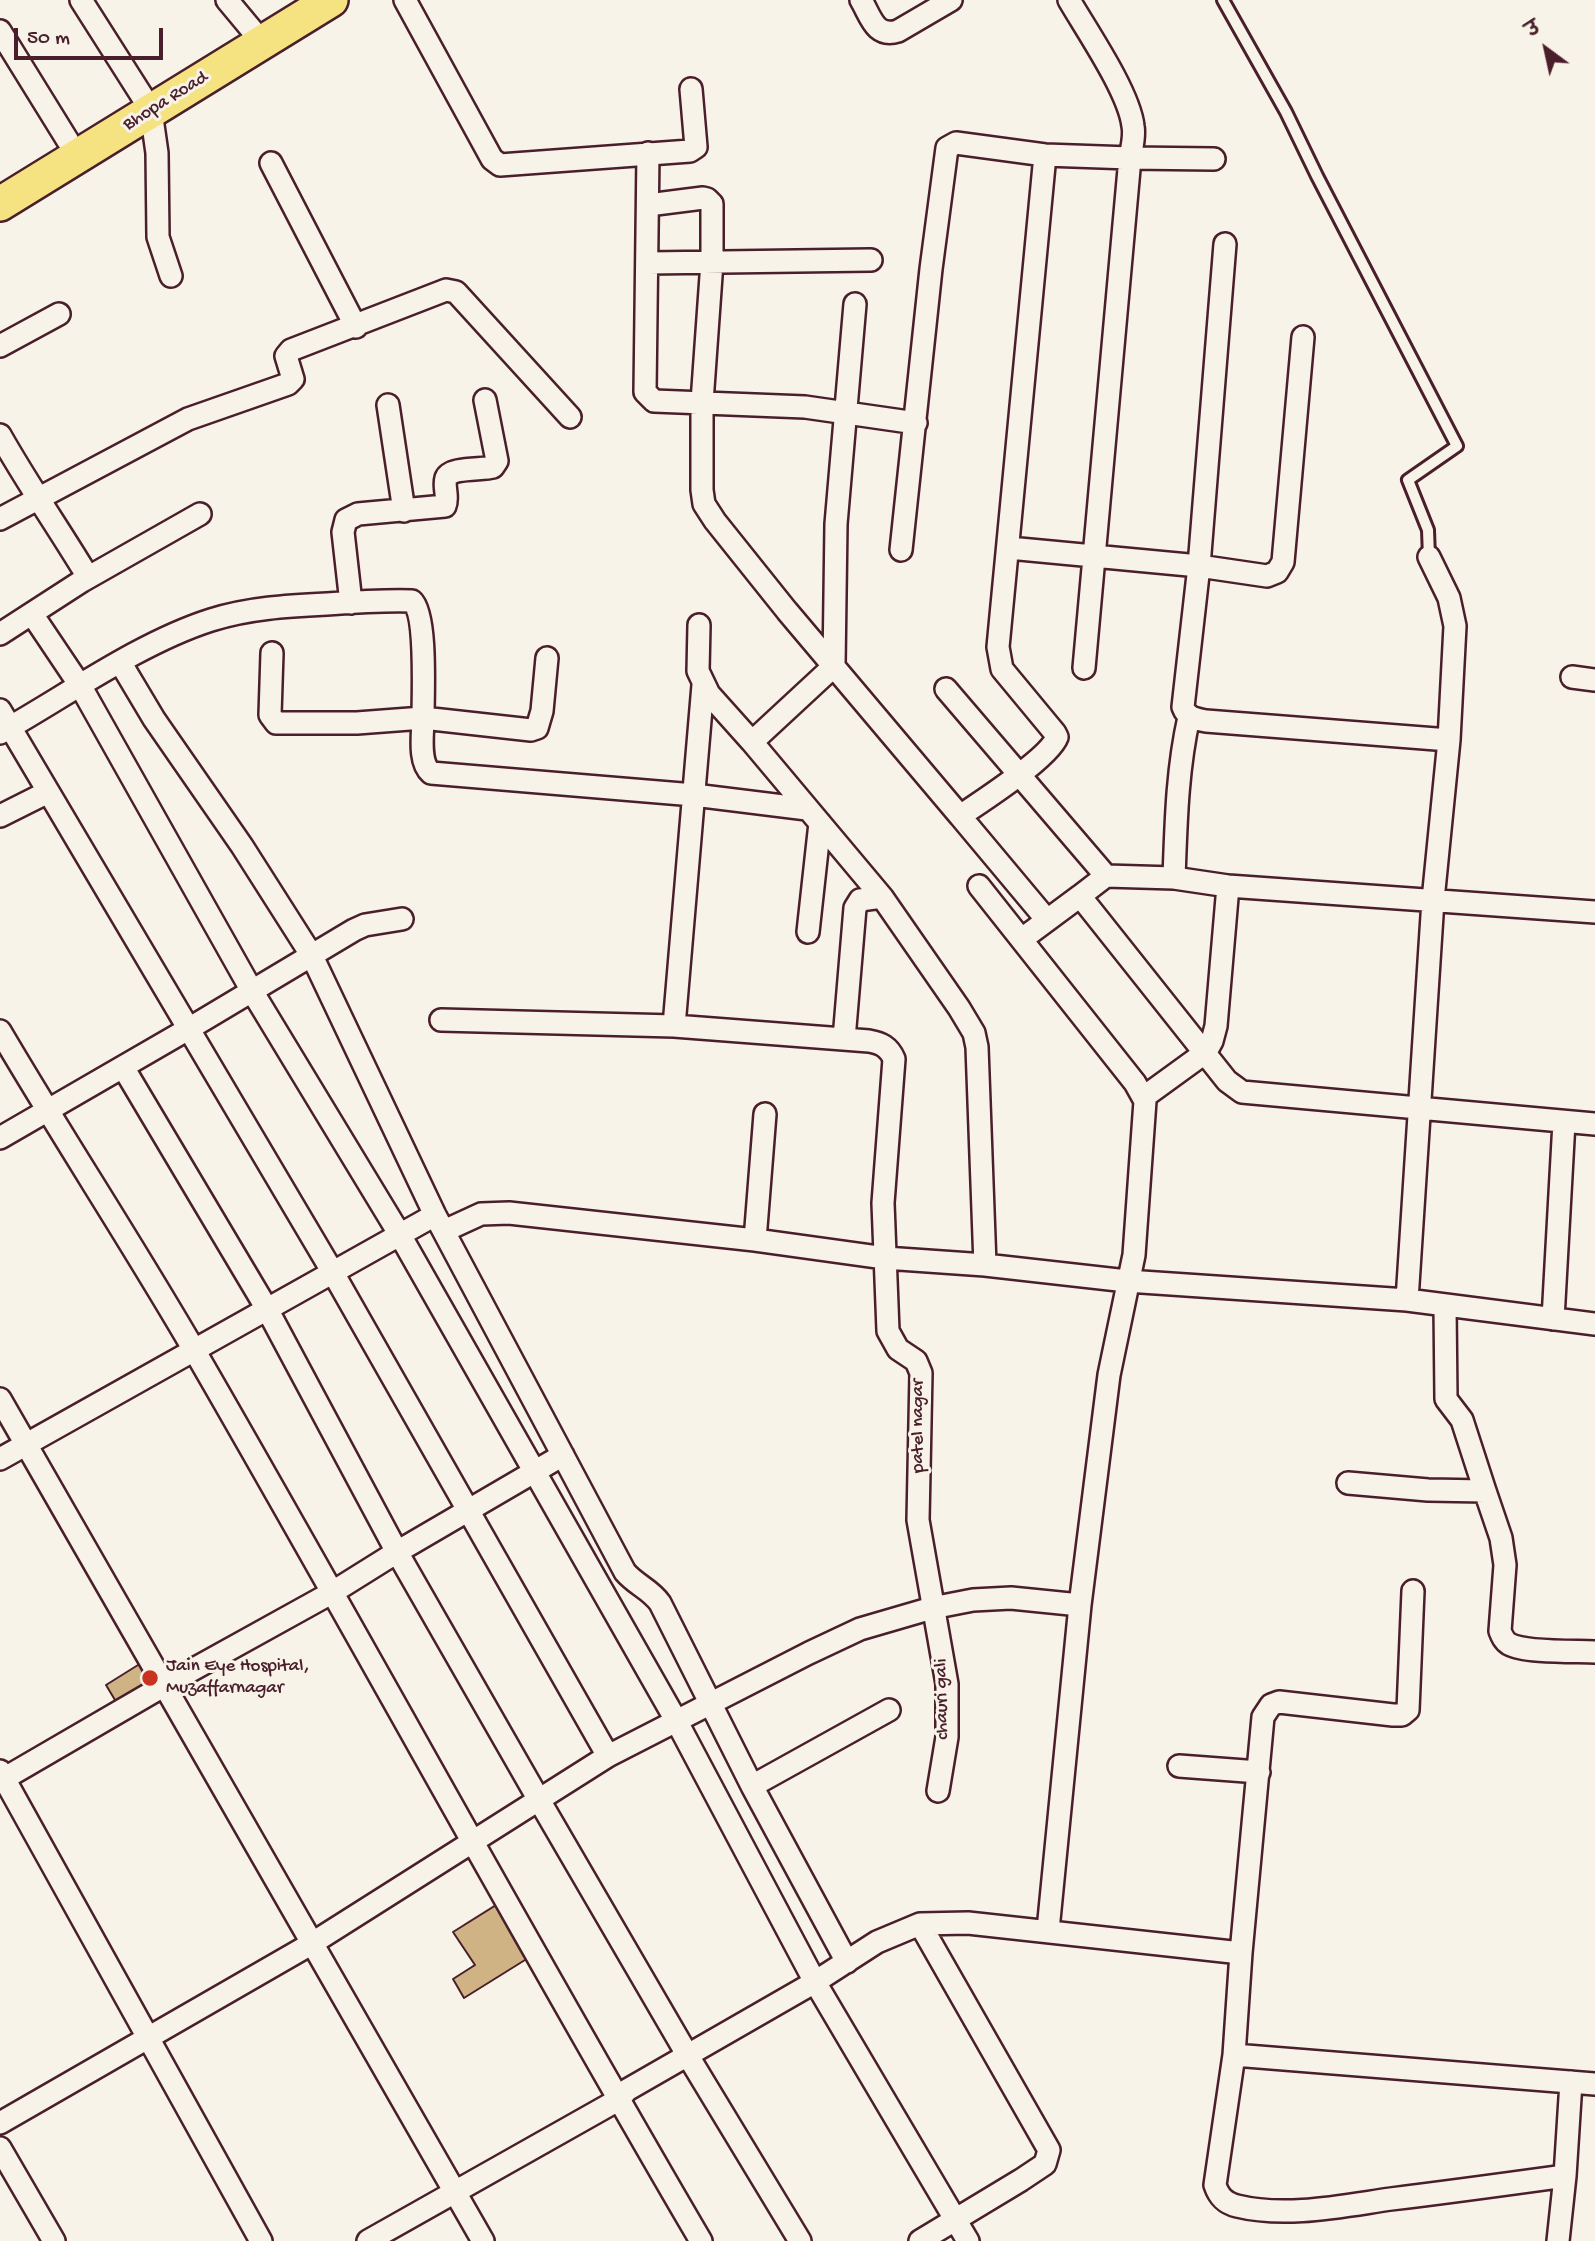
<!DOCTYPE html>
<html>
<head>
<meta charset="utf-8">
<style>
	body { margin:0 }
	#map { position:relative; width:1595px; height:2241px; overflow:hidden; background:#f7f3e8; font-family:"Gochi Hand","Playpen Sans Deva",sans-serif }
	canvas { display:block }
	.north { position:absolute; left:1511px; top:14px; width:70px; height:70px; -webkit-text-stroke:5px #f7f3e8; paint-order:stroke; rotate:327deg; font-size:19px; font-weight:700; line-height:28px; text-align:center; color:#4a1f2b }
	.north::after { content:''; display:block; margin:auto; width:24px; height:32px; background:#4a1f2b; clip-path:polygon(50% 0,100% 100%,50% 72%,0 100%) }
	.scale { position:absolute; left:14px; top:28px; width:149px; height:32px; box-sizing:border-box; border:4px solid #4a1f2b; border-top:0; padding-left:9px; font-size:21px; line-height:24px; white-space:nowrap; color:#4a1f2b; -webkit-text-stroke:5px #f7f3e8; paint-order:stroke }
</style>
</head>
<body>
<div id="map">
<canvas width="1595" height="2241"></canvas>
<div class="north">उ</div>
<div class="scale">50 m</div>
</div>
<script>
const ctx = document.querySelector('canvas').getContext('2d');
ctx.lineJoin = 'round';
function fillPath(path, color) {
  ctx.fillStyle = color;
  ctx.fill(path, 'evenodd');
}
function trace(path, color, width, dash) {
  ctx.strokeStyle = color;
  ctx.lineWidth = width;
  ctx.lineCap = dash ? 'butt' : 'round';
  ctx.setLineDash(dash || []);
  ctx.stroke(path);
}
function label(font, color, halo, rows, align = 'center') {
  ctx.font = font + ' "Gochi Hand",sans-serif';
  ctx.lineWidth = 6;
  ctx.setLineDash([]);
  ctx.textBaseline = 'middle';
  ctx.strokeStyle = halo;
  ctx.fillStyle = color;
  for (const [text, x, y, turn = 0] of rows) {
    ctx.save();
    ctx.translate(x, y);
    ctx.rotate((+turn || 0) * Math.PI / 180);
    ctx.textAlign = isNaN(turn) ? turn : align;
    if (halo) ctx.strokeText(text, 0, 0);
    ctx.fillText(text, 0, 0);
    ctx.restore();
  }
}
fillPath(new Path2D(`
	M511,1894L532,1953L455,1980L475,1963L456,1932L465,1923Z`), '#0003');
const building = new Path2D(`
	M146,1660L159,1680L118,1705L106,1685Z
	M501,1902L533,1955L464,1998L453,1979L475,1965L453,1932Z`);
fillPath(building, '#cfb384');
trace(building, '#4a1f2b', 2);
const lane = new Path2D(`
	M1223,0L1286,112L1317,176L1457,446L1408,480L1428,530L1429,557`);
const street = new Path2D(`
	M81,0L142,96
	M227,0L262,42
	M405,0L492,159L500,165L690,151L696,147L691,89
	M861,0C871,17 875,38 898,31L951,0
	M0,31L68,141
	M151,111L157,153L158,237L171,276
	M648,153L645,392L654,401L805,407L916,423
	M271,163L356,327
	M648,205L703,198L707,199L712,204V262L702,402V490L704,504L715,521L787,611L960,816C981,802 1049,758 1057,737L1055,733L1002,669L998,647L1045,155
	M1225,244L1199,566L1183,707C1187,718 1195,719 1206,721L1449,740
	M648,263L871,260
	M0,346L59,314
	M388,405L404,511
	M0,435C27,483 59,529 88,577
	M0,519L188,419L288,384L293,379L286,356L291,350L446,290L456,292L570,417
	M1009,548L1199,566L1267,576L1277,572L1283,562L1303,337
	M901,550L931,269L947,148L956,143L1045,155L1130,158C1132,147 1135,136 1133,126C1129,92 1087,31 1069,0
	M351,603L343,532L346,520L358,514L445,506C449,497 443,487 446,478C450,467 482,470 493,467L497,461L485,400
	M32,614L81,687L252,991L400,1235L677,1722L815,1982L968,2241
	M699,625L698,671L709,694L752,742L882,897L959,1008L974,1033L977,1047L985,1265
	M0,634L82,581L200,514
	M547,658L542,711L537,728L531,730L423,718C423,733 418,762 431,773L694,795L807,809
	M120,662L154,719L242,846L312,956L435,1215L625,1572C636,1585 650,1589 660,1603L752,1786L847,1962
	M1084,668L1130,158L1214,159
	M1572,677L1595,680
	M946,689L1106,876
	M0,710L332,1271L608,1756
	M0,733C66,696 139,643 211,620C249,608 287,606 327,604C355,602 383,600 412,601C427,614 423,695 423,718L357,723H276L270,715L272,653
	M752,742L834,666L836,524L855,304
	M0,816L48,792
	M960,816L1047,920
	M1174,878C1176,824 1177,770 1189,717
	M979,886L1135,1083L1145,1101L1134,1255L1109,1375L1080,1605L1048,1930
	M1595,912L1228,886L1174,878L1106,876L1080,896L1227,1081L1242,1092L1595,1124
	M808,932L820,823
	M1022,939L1080,896
	M441,1020L674,1026L869,1041C881,1043 889,1047 894,1059L883,1203L888,1331L898,1349L916,1361L921,1373L918,1520L947,1684V1737L938,1791
	M674,1026L703,685
	M0,1031C64,1140 134,1246 197,1355C367,1649 529,1948 701,2241
	M844,1039L855,908L860,900L882,897
	M123,1067L267,1309L397,1552L539,1800L688,2056L800,2241
	M1144,1097L1206,1052L1212,1041L1216,1026L1228,886
	M0,1138L190,1028L354,930L365,925L402,919
	M444,1231L481,1214L509,1213L755,1240L885,1258L985,1265L1127,1281L1407,1300L1595,1324
	M755,1240L765,1114
	M1407,1300L1433,900L1449,740L1455,626L1449,598L1429,557
	M1445,1306L1446,1399L1462,1420L1485,1491
	M1553,1319L1564,1122
	M0,1399L483,2241
	M0,1459L435,1215
	M1348,1483L1428,1490L1485,1491L1501,1538L1505,1565L1500,1631C1502,1636 1504,1641 1509,1644C1525,1653 1576,1651 1595,1652
	M1413,1591L1408,1710L1402,1715H1393L1279,1702L1271,1705L1263,1717L1241,1953L1234,2055L1595,2084
	M1179,1766L1259,1772
	M0,1771L261,2241
	M0,1781L165,1685L333,1592L397,1552L563,1455
	M752,1786L889,1710
	M1234,2055L1215,2185C1219,2197 1225,2203 1237,2206C1286,2218 1342,2206 1391,2199C1449,2192 1507,2184 1565,2176L1571,2082
	M0,2123L311,1944L608,1756L809,1653L860,1629L932,1608L973,1600L1011,1598L1080,1605
	M0,2148L54,2241
	M368,2241L618,2100L627,2090L815,1982L877,1942L920,1924L968,1923L1241,1953
	M920,2241L1021,2180L1045,2164L1049,2150L920,1924
	M1558,2241L1565,2176`);
const primary = new Path2D(`
	M0,204L331,0`);
trace(lane, '#4a1f2b', 16);
trace(street, '#4a1f2b', 26);
trace(primary, '#4a1f2b', 38);
trace(lane, '#f7f3e8', 10);
trace(street, '#f7f3e8', 21);
trace(primary, '#f5e382', 33);
for (const [x, y, r, color] of [
	[150,1678,9,"#c8321e"]
]) {
  const dot = new Path2D();
  dot.arc(x, y, r, 0, 2 * Math.PI);
  ctx.fillStyle = color;
  ctx.fill(dot);
  trace(dot, '#f7f3e8', 2.5);
}
label('19px', '#4a1f2b', '#f7f3e8', [
	["Bhopa Road",166,102,-32],
	["patel nagar",919,1426,-90],
	["chauri gali",943,1699,-91]
]);
label('19px', '#4a1f2b', '#f7f3e8', [
	["Jain Eye Hospital,",166,1667],
	["Muzaffarnagar",166,1689]
], 'left');
</script>
</body>
</html>
